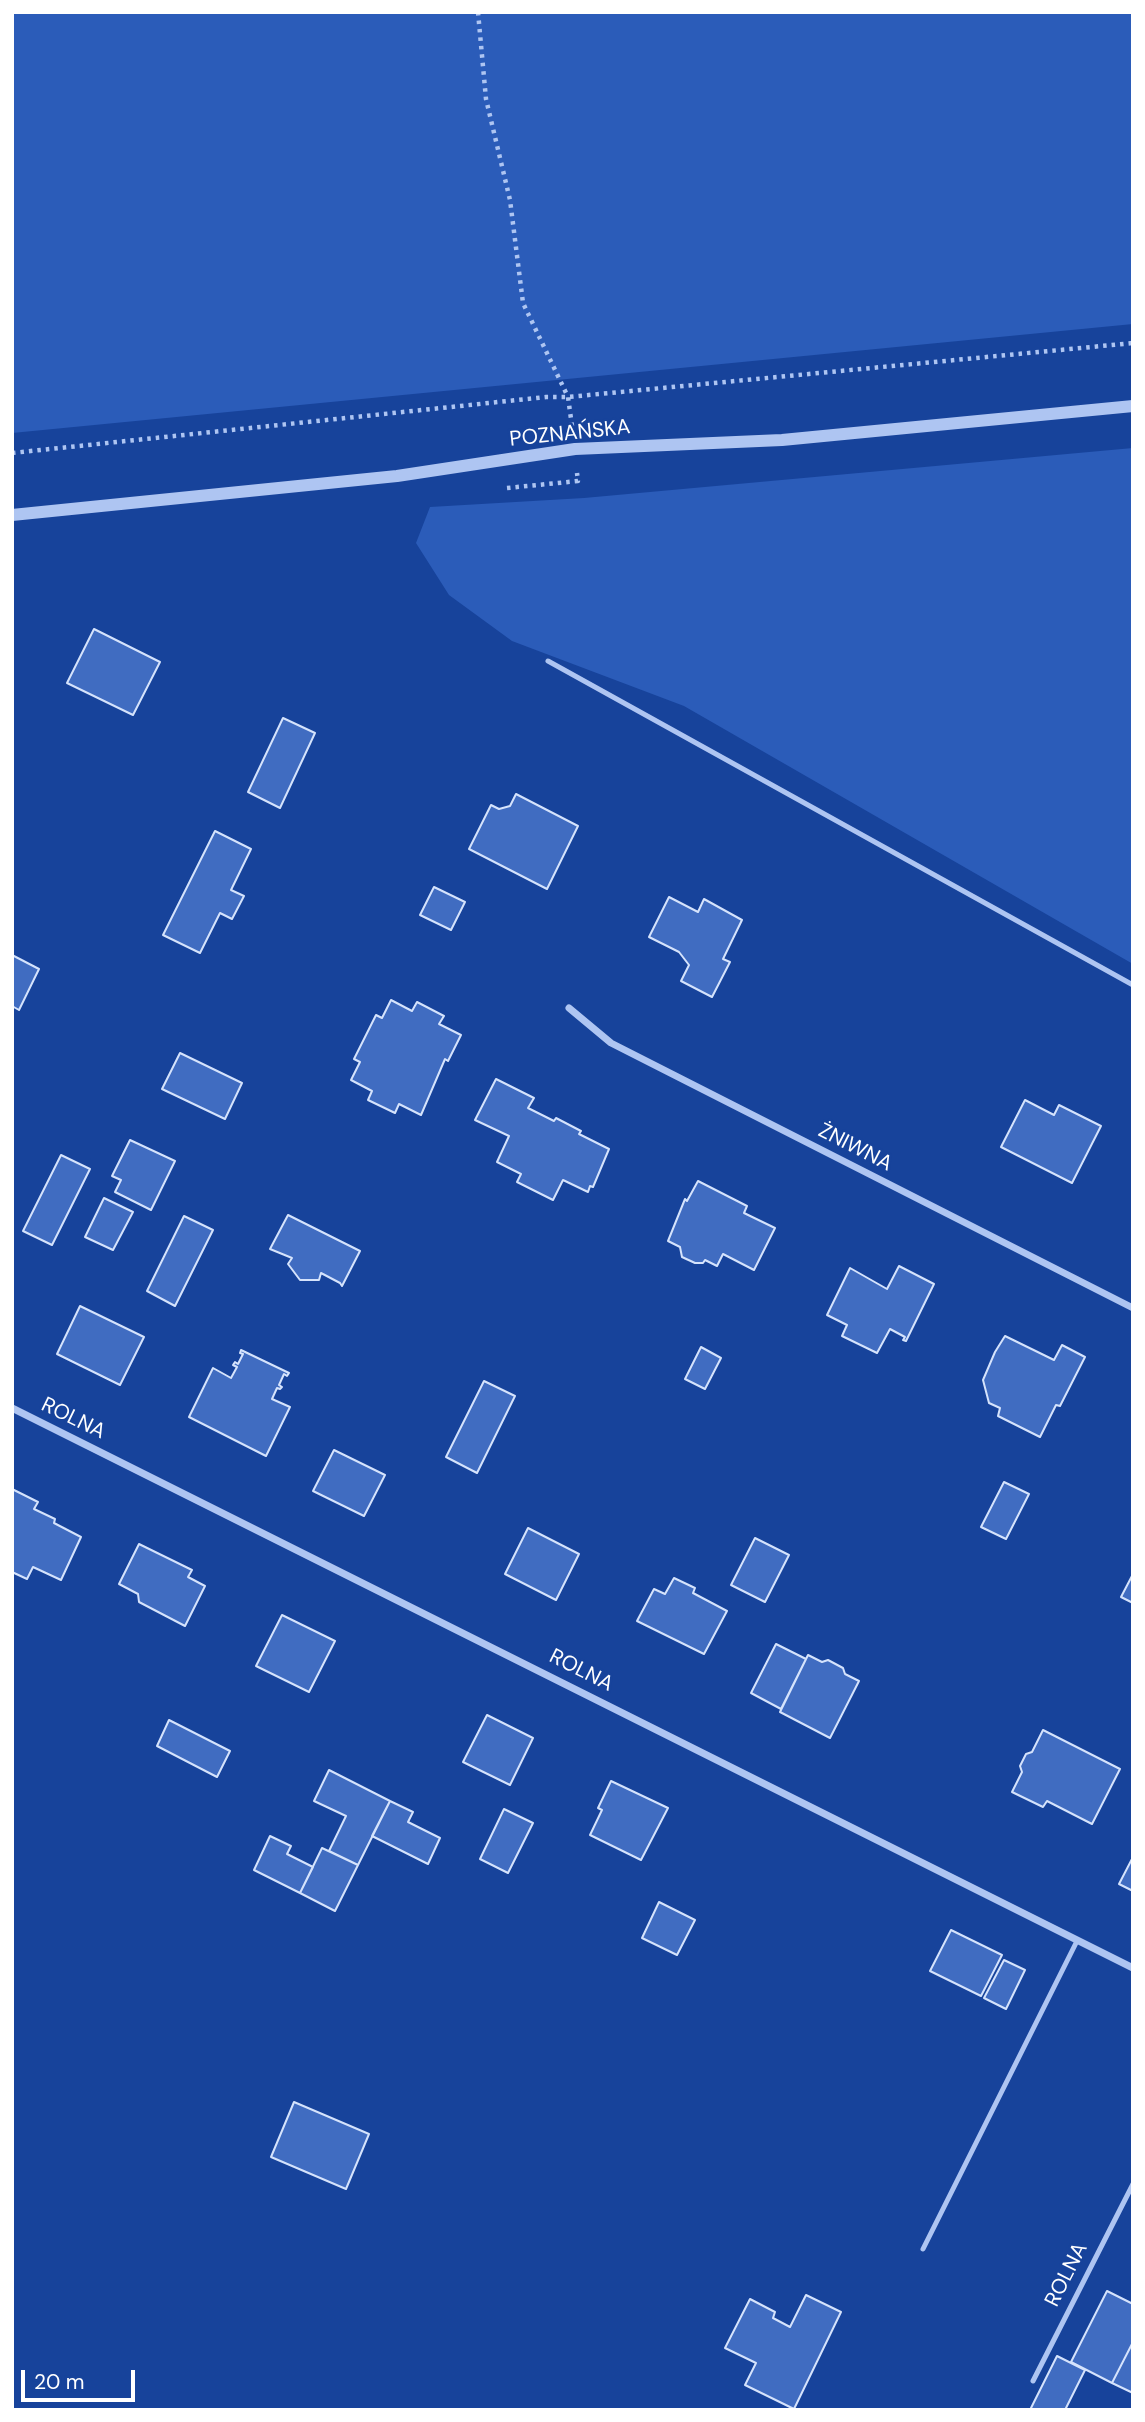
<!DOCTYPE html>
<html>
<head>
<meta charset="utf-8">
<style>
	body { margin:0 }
	#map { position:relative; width:1145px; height:2422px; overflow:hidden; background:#17439b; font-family:"DM Sans",sans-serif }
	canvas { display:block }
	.frame { position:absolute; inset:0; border:14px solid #fff; pointer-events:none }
	.scale { position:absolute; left:21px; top:2370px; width:114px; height:32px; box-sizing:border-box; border:4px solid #fff; border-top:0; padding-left:9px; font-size:21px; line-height:24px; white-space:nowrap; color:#fff; -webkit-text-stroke:5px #17439b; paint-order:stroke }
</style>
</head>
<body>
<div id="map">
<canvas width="1145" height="2422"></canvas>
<div class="frame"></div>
<div class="scale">20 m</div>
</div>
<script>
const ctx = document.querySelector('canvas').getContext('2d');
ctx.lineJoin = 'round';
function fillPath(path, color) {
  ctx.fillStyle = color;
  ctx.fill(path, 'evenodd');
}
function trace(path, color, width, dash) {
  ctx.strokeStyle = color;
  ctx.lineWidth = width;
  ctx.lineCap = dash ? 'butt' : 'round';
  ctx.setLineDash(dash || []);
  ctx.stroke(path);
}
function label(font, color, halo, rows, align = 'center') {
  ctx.font = font + ' "DM Sans",sans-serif';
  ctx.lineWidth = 5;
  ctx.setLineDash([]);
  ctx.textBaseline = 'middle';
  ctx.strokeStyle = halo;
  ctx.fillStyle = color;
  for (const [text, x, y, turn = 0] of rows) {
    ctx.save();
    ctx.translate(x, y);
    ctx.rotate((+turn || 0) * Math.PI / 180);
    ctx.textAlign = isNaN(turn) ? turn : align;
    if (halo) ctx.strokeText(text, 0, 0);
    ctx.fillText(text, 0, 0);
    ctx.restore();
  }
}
fillPath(new Path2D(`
	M12,12H1133V324L12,433Z
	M1133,448V964L684,706L512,641L449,595L416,543L430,507L584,498Z`), '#2b5cb9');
const building = new Path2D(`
	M94,629L160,662L133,715L67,683Z
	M283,718L315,733L280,808L248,792Z
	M516,794L578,826L547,889L469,849L491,805L499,809L510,806Z
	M215,831L251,849L231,890L244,896L232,919L220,913L200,953L163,935Z
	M434,887L465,902L451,930L420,915Z
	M669,897L698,912L704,899L742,920L723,959L730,962L712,997L681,981L689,965L679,952L649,937Z
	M12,955L39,969L19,1010L12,1006Z
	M391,1000L412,1011L417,1002L444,1016L439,1024L461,1035L448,1061L445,1059L421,1115L399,1104L395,1113L368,1100L372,1091L351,1080L360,1062L354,1059L376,1015L382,1018Z
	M180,1053L242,1083L225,1119L162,1089Z
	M496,1079L534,1098L528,1108L554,1121L556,1118L581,1131L579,1134L609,1149L593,1187L590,1186L588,1192L563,1180L553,1200L517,1182L521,1174L497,1162L509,1136L475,1120Z
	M1025,1100L1054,1115L1059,1105L1101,1126L1072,1183L1001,1147Z
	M130,1140L175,1161L151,1210L115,1192L121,1180L112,1176Z
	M61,1155L90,1169L52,1245L23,1231Z
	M698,1181L747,1206L744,1213L775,1228L754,1270L723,1254L717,1266L705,1260L703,1263H695L682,1257L680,1247L668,1241L685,1199L687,1201Z
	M104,1198L133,1212L113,1250L85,1237Z
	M288,1215L360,1251L342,1286L340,1283L321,1273L319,1280H300L288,1264L292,1258L270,1249Z
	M184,1216L213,1230L175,1306L147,1291Z
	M899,1266L934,1284L906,1341L903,1340L905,1337L890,1329L877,1353L842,1336L847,1325L827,1315L850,1268L887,1289Z
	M80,1306L144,1337L120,1385L57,1354Z
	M1005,1336L1054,1360L1062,1345L1085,1357L1060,1406L1056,1405L1040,1437L998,1416L1000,1408L989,1403L983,1380L995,1352Z
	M701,1347L721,1358L705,1389L685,1379Z
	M241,1350L289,1373L287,1376L284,1374L279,1385L282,1387L280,1389L277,1388L272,1399L290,1407L266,1456L189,1417L213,1368L231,1378L237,1367L233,1365L235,1362L238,1364L243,1354L240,1353Z
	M484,1381L515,1396L477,1473L446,1457Z
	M334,1450L385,1475L364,1516L313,1491Z
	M1004,1482L1029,1494L1006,1539L981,1527Z
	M12,1489L38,1502L34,1509L55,1519L54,1523L81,1537L61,1580L33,1567L27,1579L12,1572Z
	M528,1528L579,1554L556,1600L505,1574Z
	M755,1538L789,1555L765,1602L731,1585Z
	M139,1544L192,1570L188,1577L205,1586L185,1626L139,1602L138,1594L119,1584Z
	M1133,1574V1603L1121,1597Z
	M674,1578L695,1588L693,1593L727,1611L704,1654L637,1621L654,1589L665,1594Z
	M282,1615L335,1641L309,1692L256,1666Z
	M776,1644L806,1659L781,1709L751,1693Z
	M808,1655L822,1662L828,1660L843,1668L845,1674L859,1681L830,1738L780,1712Z
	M487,1715L533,1738L510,1785L463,1762Z
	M169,1720L230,1751L217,1777L157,1746Z
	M1043,1730L1120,1769L1092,1824L1047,1801L1043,1807L1012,1792L1022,1772L1020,1766L1026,1754L1032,1752Z
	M329,1770L390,1801L358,1865L329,1851L346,1816L314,1801Z
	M611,1781L668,1808L641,1860L590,1835L602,1810L598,1808Z
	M390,1801L413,1812L408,1822L440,1838L428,1864L372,1836Z
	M504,1809L533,1823L508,1873L480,1859Z
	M270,1836L291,1846L287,1854L313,1867L300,1893L254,1870Z
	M322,1848L358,1865L335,1911L300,1893Z
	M1133,1857V1891L1119,1884Z
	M659,1902L695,1920L677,1955L642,1938Z
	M951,1930L1002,1955L981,1996L930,1971Z
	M1004,1960L1025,1970L1006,2009L984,1998Z
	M294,2102L369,2134L346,2189L271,2157Z
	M1107,2291L1133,2304V2342L1112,2383L1071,2362Z
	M806,2295L841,2312L794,2409L745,2385L756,2363L725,2348L750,2299L775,2312L773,2318L790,2327Z
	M1133,2342V2393L1112,2383Z
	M1057,2356L1085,2370L1065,2410H1030Z`);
fillPath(building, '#406cc1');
trace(building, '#d5e3fc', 2);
trace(new Path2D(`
	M478,12L486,99L510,200L523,303L568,397L572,426
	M12,453L546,397H568L1133,343
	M507,488L578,481L577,473`), '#aec5f2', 4.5, [3.5, 5]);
trace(new Path2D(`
	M548,661L1133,985
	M923,2249L1077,1941
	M1033,2381L1133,2184`), '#aec5f2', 5);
trace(new Path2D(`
	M569,1008L611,1043L1133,1308
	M12,1408L1133,1968`), '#aec5f2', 7);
trace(new Path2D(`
	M12,515L397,476L575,449L782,440L1133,406`), '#aec5f2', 12);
label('21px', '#fff', '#17439b', [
	["POZNAŃSKA",570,434,-6],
	["ŻNIWNA",855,1148,27],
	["ROLNA",73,1419,26],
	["ROLNA",581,1671,27],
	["ROLNA",1067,2275,-63]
]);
</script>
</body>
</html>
